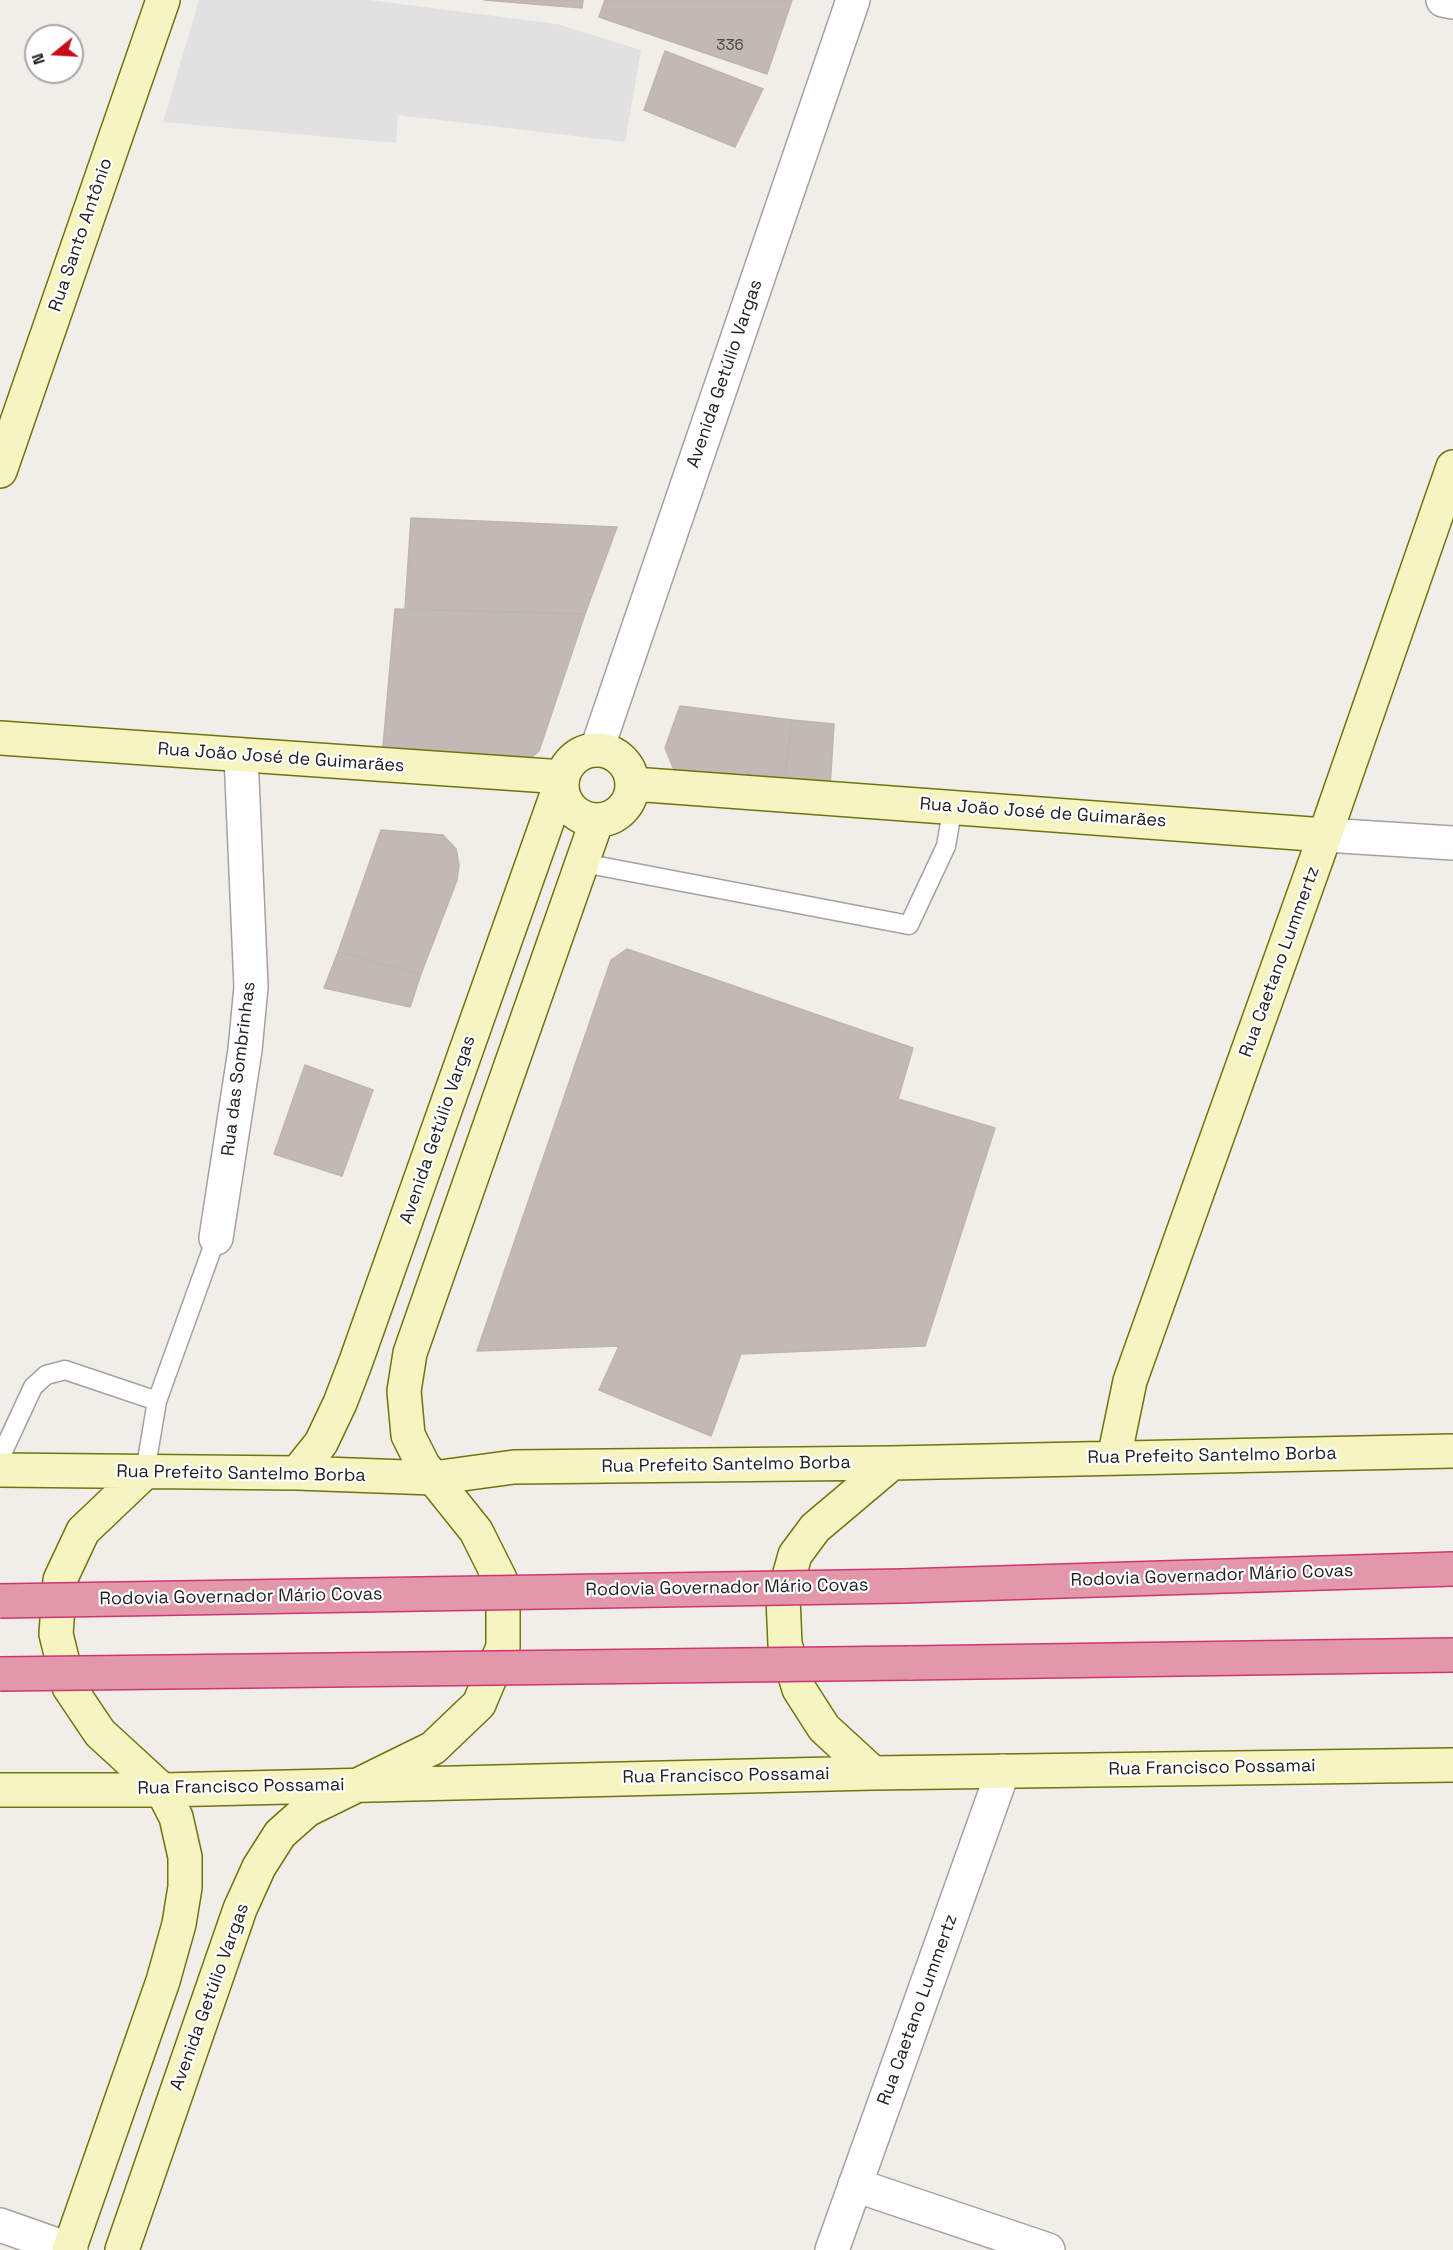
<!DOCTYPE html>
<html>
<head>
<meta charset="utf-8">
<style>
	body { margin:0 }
	#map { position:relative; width:1453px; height:2250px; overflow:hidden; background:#f1eee9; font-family:"Space Grotesk",sans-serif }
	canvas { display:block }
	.north { position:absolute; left:24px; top:24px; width:60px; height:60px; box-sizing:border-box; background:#fff; border:2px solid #a6a6a6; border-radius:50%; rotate:252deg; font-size:16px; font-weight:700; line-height:24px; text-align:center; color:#212121 }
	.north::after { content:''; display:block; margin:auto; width:21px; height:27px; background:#c50e1a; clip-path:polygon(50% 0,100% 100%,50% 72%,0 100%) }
</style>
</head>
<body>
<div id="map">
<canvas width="1453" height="2250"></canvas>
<div class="north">N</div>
</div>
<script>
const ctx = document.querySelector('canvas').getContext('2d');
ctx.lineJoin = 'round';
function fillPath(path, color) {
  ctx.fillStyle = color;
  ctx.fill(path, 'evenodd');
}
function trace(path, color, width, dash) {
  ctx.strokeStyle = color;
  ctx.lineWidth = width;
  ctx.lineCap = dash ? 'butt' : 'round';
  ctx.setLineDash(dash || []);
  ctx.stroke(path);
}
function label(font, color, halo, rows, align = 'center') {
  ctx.font = font + ' "Space Grotesk",sans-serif';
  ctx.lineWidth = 4.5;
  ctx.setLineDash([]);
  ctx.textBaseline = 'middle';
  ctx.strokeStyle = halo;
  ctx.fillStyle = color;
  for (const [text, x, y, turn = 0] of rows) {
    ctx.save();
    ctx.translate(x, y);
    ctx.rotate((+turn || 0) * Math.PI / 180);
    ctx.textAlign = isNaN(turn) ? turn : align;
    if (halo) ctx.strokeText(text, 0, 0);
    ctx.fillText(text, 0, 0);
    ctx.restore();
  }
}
fillPath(new Path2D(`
	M199,0H369L557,24L641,50L625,142L398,115L396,143L163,122Z`), '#e1e1e1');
const building = new Path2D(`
	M484,0H583L582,8Z
	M605,0H792L767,74L599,17Z
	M665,51L763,89L735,147L644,110Z
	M411,518L617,527L585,614L405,609Z
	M395,609L585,614L539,751L518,769L382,758Z
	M680,706L792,720L784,784L675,772L665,748Z
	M792,720L834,724L830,788L784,784Z
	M381,830L443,835L456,849L459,865L457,880L421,974L338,952Z
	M627,949L913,1048L898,1099L995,1128L925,1346L741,1354L711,1436L599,1390L619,1346L477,1351L611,960Z
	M338,952L421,974L410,1007L324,988Z
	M305,1065L373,1090L342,1176L274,1154Z`);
fillPath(building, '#c1b9b5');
trace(building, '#c2b4ac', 1.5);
const service = new Path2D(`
	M583,863L909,925L946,846L953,806
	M0,1458L33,1387L46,1375L65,1370L157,1401
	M145,1472L157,1401L216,1238`);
const minor = new Path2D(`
	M1443,0L1453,2
	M597,749L853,0
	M216,1238L245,1050L251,987L241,755
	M855,2185L1048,2250
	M0,2225L71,2250`);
const tertiary = new Path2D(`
	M1325,835L1453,843
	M832,2250L1003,1771`);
const secondary = new Path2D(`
	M0,471L163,0
	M0,738L563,777L355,1364L340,1403L321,1443L297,1473
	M562 785a35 35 0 1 1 70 0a35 35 0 1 1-70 0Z
	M633,784L1325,835
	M1114,1458L1130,1381L1325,835L1453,467
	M0,1470L297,1473L433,1478L514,1467L892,1463L1453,1451
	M873,1773L824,1728L799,1689L785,1644L783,1598L795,1555L815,1528L892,1463
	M0,1790H162L873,1773L1453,1765
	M69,2250L163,1981L179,1924L185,1887V1857L176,1817L162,1790L100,1733L69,1687L56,1634L60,1580L83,1531L145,1472
	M122,2250L240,1909L259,1867L280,1834L307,1810L433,1748L479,1704L503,1647V1585L476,1531L423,1465L408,1435L404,1391L410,1353L597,820`);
const motorway = new Path2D(`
	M903,1586L1453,1569
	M909,1663L1453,1655`);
trace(service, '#a2a2a2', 21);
trace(minor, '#a2a2a2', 36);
trace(tertiary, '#a2a2a2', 36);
trace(secondary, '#70740d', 36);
trace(motorway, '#d03474', 36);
trace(service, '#fff', 18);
trace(minor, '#fff', 33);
trace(tertiary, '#fff', 33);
trace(secondary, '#f6f5c2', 33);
trace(motorway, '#e297aa', 33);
const motorwayBridge = new Path2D(`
	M0,1601L903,1586
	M0,1674L909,1663`);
trace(motorwayBridge, '#d03474', 36, []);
trace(motorwayBridge, '#e297aa', 33);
label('15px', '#494746', null, [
	["336",730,46]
]);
label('18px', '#212121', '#fff', [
	["Rua Santo Antônio",81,235,-71],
	["Avenida Getúlio Vargas",725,374,-71],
	["Rua João José de Guimarães",281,758,4],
	["Rua João José de Guimarães",1043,813,4],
	["Rua Caetano Lummertz",1280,962,-70],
	["Rua das Sombrinhas",239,1069,-83],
	["Avenida Getúlio Vargas",438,1130,-71],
	["Rua Prefeito Santelmo Borba",1212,1456,-1],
	["Rua Prefeito Santelmo Borba",726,1465,-1],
	["Rua Prefeito Santelmo Borba",241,1474,1],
	["Rodovia Governador Mário Covas",1212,1576,-2],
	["Rodovia Governador Mário Covas",727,1588,-1],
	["Rodovia Governador Mário Covas",241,1597,-1],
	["Rua Francisco Possamai",1212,1768,-1],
	["Rua Francisco Possamai",726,1776,-1],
	["Rua Francisco Possamai",241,1787,-1],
	["Avenida Getúlio Vargas",210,1997,-70],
	["Rua Caetano Lummertz",918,2010,-70]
]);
</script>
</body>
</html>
